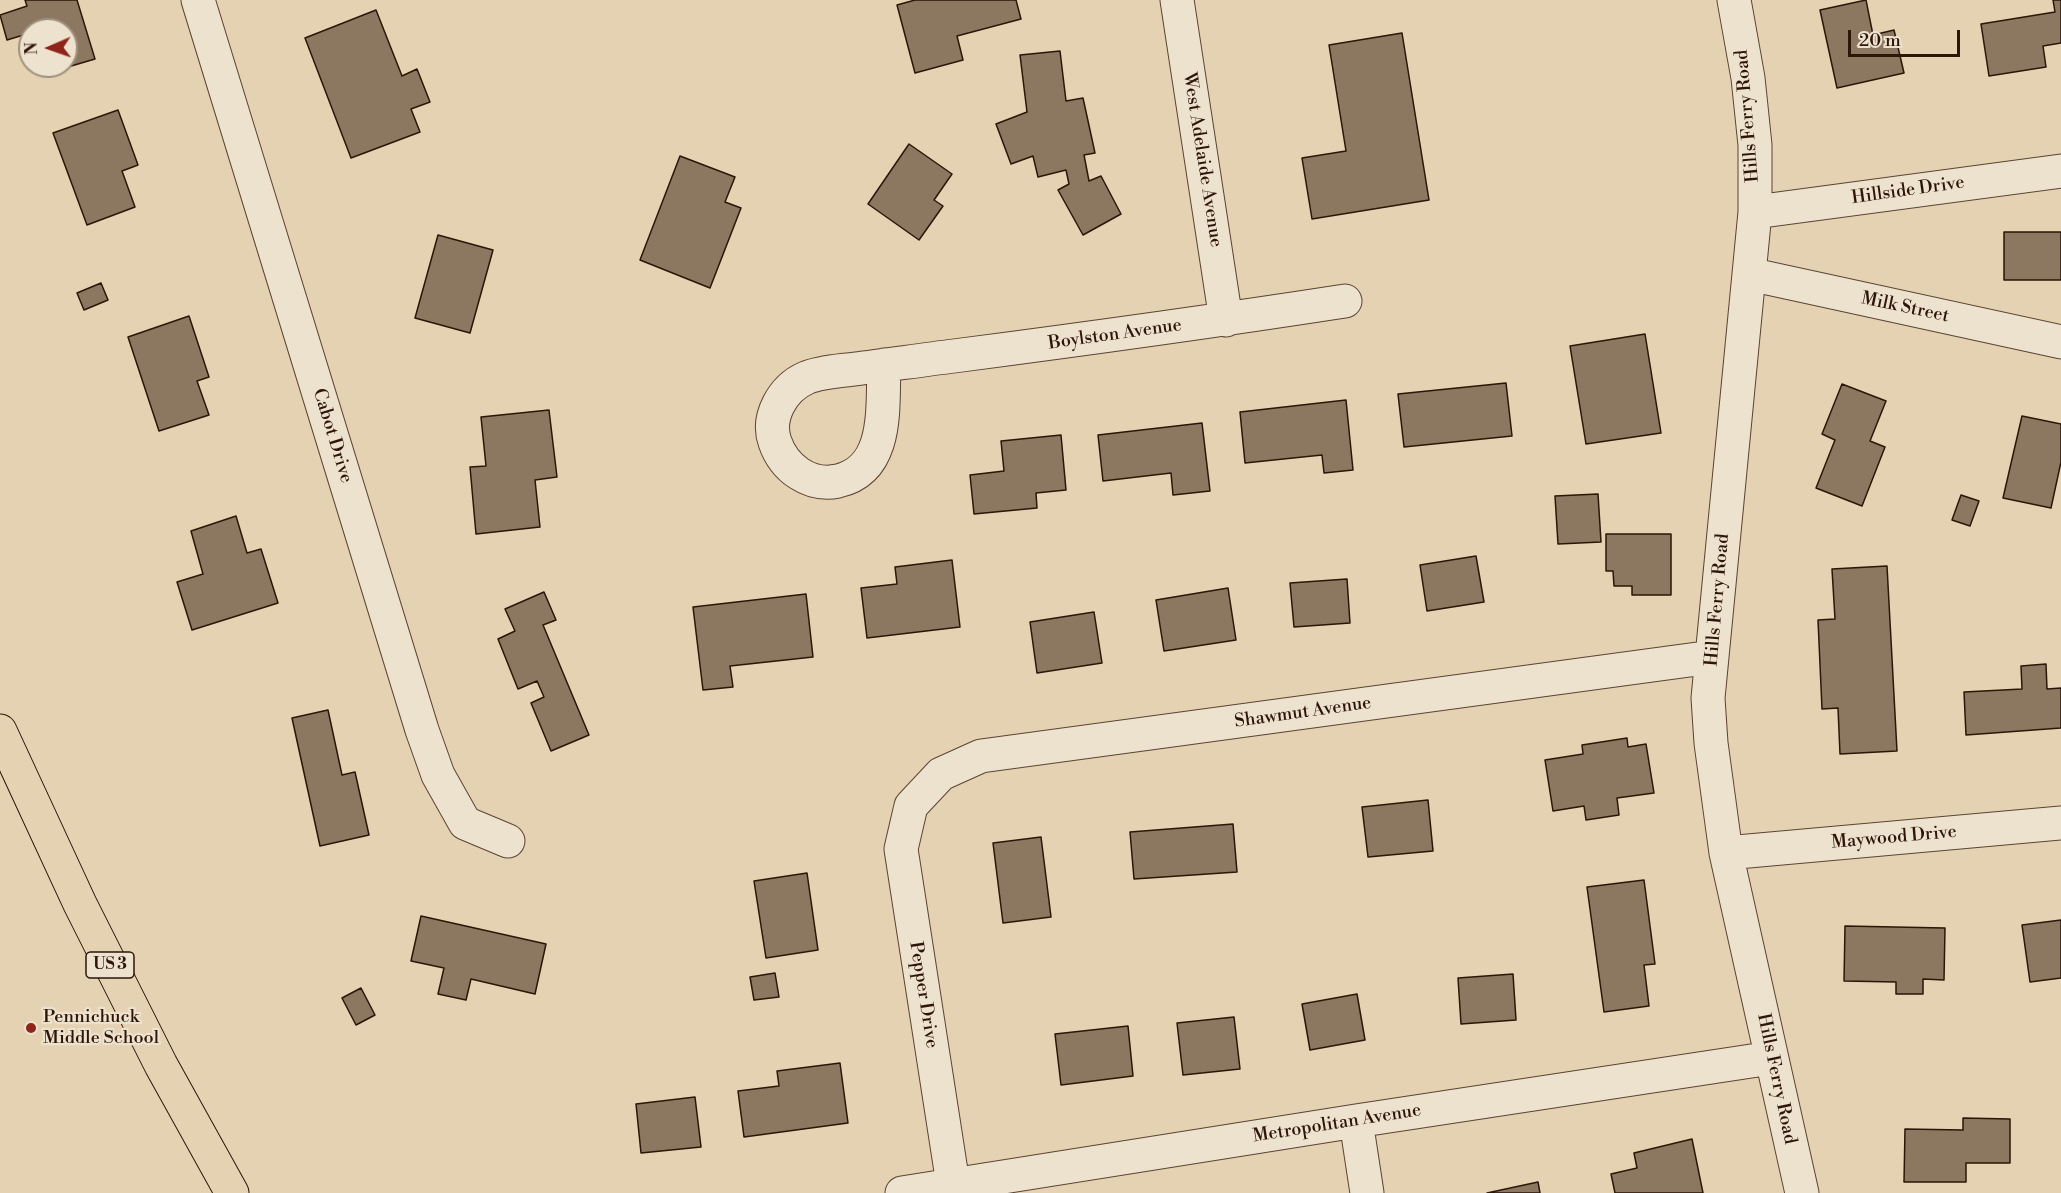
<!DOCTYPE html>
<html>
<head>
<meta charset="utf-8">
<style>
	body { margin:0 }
	#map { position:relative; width:2061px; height:1193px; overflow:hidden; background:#e4d2b3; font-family:"Libre Bodoni",serif }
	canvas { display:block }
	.north { position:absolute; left:18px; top:18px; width:60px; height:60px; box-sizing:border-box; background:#ede2ce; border:2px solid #a0907e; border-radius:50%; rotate:268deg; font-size:16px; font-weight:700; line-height:24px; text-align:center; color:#2d1507 }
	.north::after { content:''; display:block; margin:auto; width:21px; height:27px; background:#8f2418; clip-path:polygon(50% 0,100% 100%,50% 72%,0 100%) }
	.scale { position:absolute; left:1848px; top:30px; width:112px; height:27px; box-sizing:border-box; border:3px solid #2d1507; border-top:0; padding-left:8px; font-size:18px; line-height:21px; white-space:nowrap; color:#2d1507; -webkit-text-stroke:4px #ede2ce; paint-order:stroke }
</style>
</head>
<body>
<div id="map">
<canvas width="2061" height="1193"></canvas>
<div class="north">N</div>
<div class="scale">20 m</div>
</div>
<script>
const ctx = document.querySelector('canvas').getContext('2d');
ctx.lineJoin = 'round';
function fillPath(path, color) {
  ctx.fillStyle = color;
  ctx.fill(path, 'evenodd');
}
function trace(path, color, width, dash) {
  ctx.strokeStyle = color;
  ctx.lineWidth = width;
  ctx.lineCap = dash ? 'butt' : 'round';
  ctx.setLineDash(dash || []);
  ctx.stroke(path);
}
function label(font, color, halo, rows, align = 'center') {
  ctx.font = font + ' "Libre Bodoni",serif';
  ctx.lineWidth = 4.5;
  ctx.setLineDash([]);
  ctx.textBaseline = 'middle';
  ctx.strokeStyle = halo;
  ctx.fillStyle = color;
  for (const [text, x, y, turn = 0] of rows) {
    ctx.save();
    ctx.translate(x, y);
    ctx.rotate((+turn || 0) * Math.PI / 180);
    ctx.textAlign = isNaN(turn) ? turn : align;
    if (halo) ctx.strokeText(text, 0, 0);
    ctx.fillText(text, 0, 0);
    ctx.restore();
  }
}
const building = new Path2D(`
	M25,0H77L95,59L44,74L42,66H66V30H30V33L7,40L0,15L27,6Z
	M915,0H1016L1021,19L957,36L963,60L915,73L897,5Z
	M1866,0L1873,35L1894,30L1904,73L1837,88L1820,10Z
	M2053,0H2061V43L2043,46L2046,67L1989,76L1981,24L2055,12Z
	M376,10L402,76L417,69L430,102L411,109L420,132L351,158L305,38Z
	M1402,33L1429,200L1312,219L1302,158L1346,151L1329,45Z
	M1060,51L1066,101L1083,98L1095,153L1084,155L1089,181L1101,176L1121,214L1083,235L1058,190L1069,184L1066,170L1038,177L1033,156L1011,164L996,124L1027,112L1020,55Z
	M118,110L138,165L122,171L135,207L87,225L53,133Z
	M909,144L952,174L934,200L943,206L919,240L868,204Z
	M680,156L735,177L725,202L741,208L710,288L640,260Z
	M2004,232H2061V280H2004Z
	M438,235L493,250L470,333L415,318Z
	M101,283L108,300L84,310L77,293Z
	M189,316L209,377L197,381L209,415L159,431L128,337Z
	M1645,334L1661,433L1586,444L1570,346Z
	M1506,383L1512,436L1404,447L1398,394Z
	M1842,384L1886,401L1870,441L1885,447L1862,506L1816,488L1835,440L1822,434Z
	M1346,400L1353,470L1324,473L1322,455L1245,463L1240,412Z
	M549,410L557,477L535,480L540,527L476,534L470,467L486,466L481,417Z
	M2022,416L2061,424V462L2051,508L2003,498Z
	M1202,423L1210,491L1173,495L1171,473L1103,481L1098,435Z
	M1061,435L1066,490L1036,493L1037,508L974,514L970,475L1004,471L1001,441Z
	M1598,494L1601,542L1558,544L1555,496Z
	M1961,495L1979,501L1970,526L1952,520Z
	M236,516L247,553L261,549L278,603L192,630L177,582L203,574L191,531Z
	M1606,534H1671V595H1632V586H1614L1613,571H1606Z
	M1476,556L1484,602L1427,611L1420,565Z
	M952,560L960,627L867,638L861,588L897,584L895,567Z
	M1887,566L1897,751L1840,754L1838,708L1822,709L1818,620L1835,619L1832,569Z
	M1347,579L1350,623L1294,627L1290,583Z
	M1228,588L1236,640L1164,651L1156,600Z
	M544,592L556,620L543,625L589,735L551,751L531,703L544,697L537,681L518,689L498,639L515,631L505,609Z
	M806,594L813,657L730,666L733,687L703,690L693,607Z
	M1094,612L1102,663L1037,673L1030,622Z
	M2046,664L2047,689L2061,688V728L1966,735L1964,692L2022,689L2021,666Z
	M328,710L342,775L355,772L369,835L320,846L292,718Z
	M1627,738L1628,747L1646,744L1654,793L1617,798L1619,815L1586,820L1584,806L1553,811L1545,760L1583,754L1582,745Z
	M1428,800L1433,851L1368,857L1362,807Z
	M1233,824L1237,872L1134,879L1130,832Z
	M1041,837L1051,917L1003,923L993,843Z
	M807,873L818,950L766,958L754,881Z
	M1644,880L1655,964L1644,965L1649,1006L1604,1012L1587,887Z
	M421,916L546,944L535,994L471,979L466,1000L438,994L444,968L411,961Z
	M2061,920V978L2030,982L2022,925Z
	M1845,926L1945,928L1944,980L1923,979V994H1896V982L1844,981Z
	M775,973L779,997L754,1000L750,977Z
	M1513,974L1516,1020L1461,1024L1458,978Z
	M361,988L375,1015L356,1025L342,998Z
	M1357,994L1365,1040L1310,1050L1302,1004Z
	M1234,1017L1240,1069L1183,1075L1177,1023Z
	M1128,1026L1133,1076L1061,1085L1055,1034Z
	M840,1063L848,1123L744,1137L738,1091L779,1086L777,1071Z
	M695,1097L701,1147L641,1153L636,1104Z
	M1963,1118L2010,1119V1163H1966V1182H1904L1905,1129L1963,1130Z
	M1692,1139L1703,1193H1615L1611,1174L1637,1168L1634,1153Z
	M1538,1182L1540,1193H1487Z`);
fillPath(building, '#8c7760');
trace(building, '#2d1507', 1.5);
const minor = new Path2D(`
	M198,0L422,730L438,775L465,823L508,841
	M1177,0L1226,320
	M1734,0L1748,78L1755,145V212L1708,698L1711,743L1726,853L1802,1193
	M1755,212L2061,171
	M1749,274L2061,342
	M884,365C882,406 890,469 838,481C809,487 784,468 775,442C766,417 783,388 806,378C820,372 840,371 855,369C888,365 921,360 954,356C1085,339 1215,321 1345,301
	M1726,853L2061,823
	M1356,1121L1367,1193
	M953,1184L901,849L911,806L941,774L981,756L1712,657
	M902,1193L1356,1121L1771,1058`);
const major = new Path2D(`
	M0,731L80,904L161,1065L232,1193`);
trace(minor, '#5b4432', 35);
trace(major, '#2d1507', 35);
trace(minor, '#ede2ce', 33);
trace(major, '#e4d2b3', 33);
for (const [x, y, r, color] of [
	[31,1028,6,"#8f2418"]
]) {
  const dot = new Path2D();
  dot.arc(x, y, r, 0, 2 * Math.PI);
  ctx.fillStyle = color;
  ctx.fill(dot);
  trace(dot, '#ede2ce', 2);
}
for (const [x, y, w] of [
	[110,965,48]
]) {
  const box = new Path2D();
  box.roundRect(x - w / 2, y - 13, w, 26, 4.5);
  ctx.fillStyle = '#ede2ce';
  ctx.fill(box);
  trace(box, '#2d1507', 1.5);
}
label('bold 16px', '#2d1507', null, [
	["US 3",110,965]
]);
label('18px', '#2d1507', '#ede2ce', [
	["Hills Ferry Road",1748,116,-95],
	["West Adelaide Avenue",1202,160,81],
	["Hillside Drive",1908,191,-8],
	["Milk Street",1905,308,12],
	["Boylston Avenue",1115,335,-8],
	["Cabot Drive",332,436,73],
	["Hills Ferry Road",1718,600,-85],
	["Shawmut Avenue",1303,713,-8],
	["Maywood Drive",1894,838,-5],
	["Pepper Drive",923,995,81],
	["Hills Ferry Road",1776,1079,78],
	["Metropolitan Avenue",1337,1124,-9]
]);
label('18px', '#2d1507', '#ede2ce', [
	["Pennichuck",43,1018],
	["Middle School",43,1039]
], 'left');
</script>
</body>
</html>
